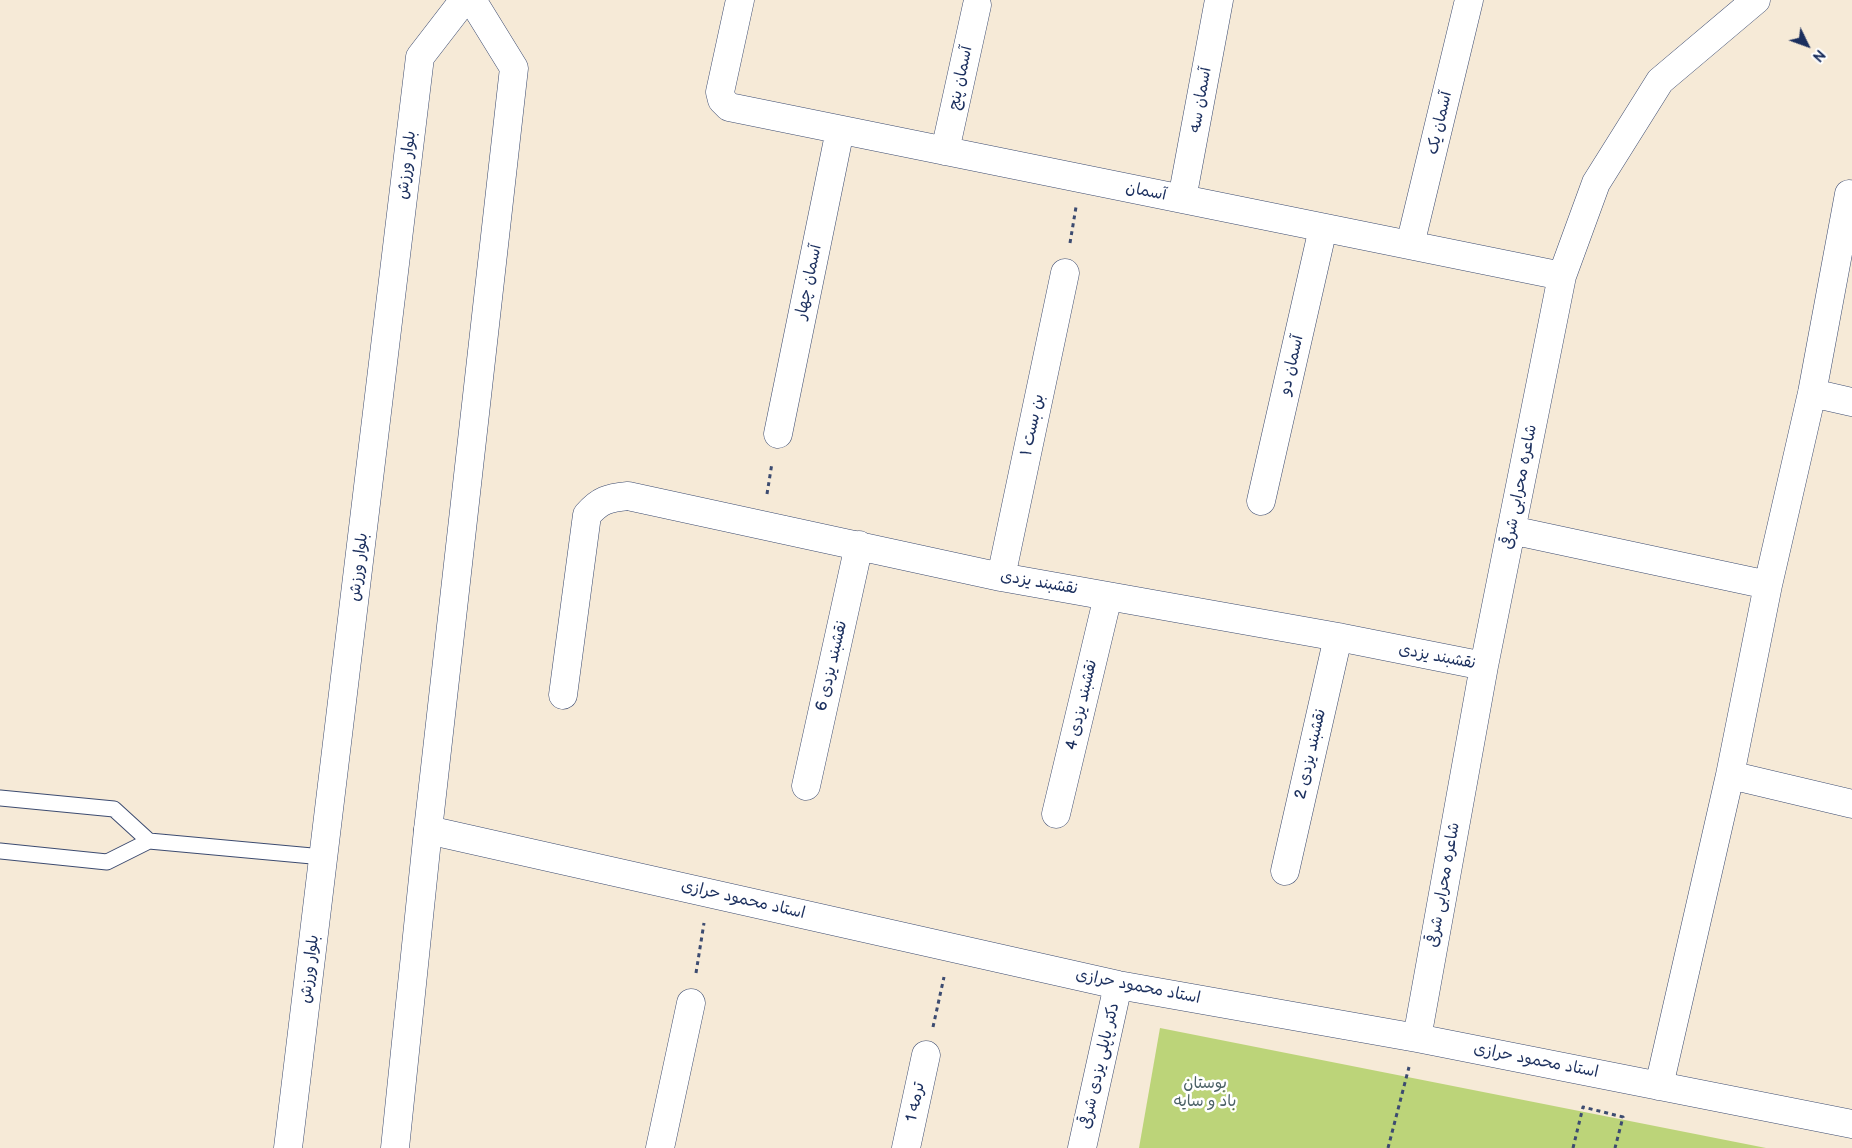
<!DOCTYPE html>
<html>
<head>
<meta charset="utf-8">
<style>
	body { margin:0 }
	#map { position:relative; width:1852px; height:1148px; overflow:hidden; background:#f6ead7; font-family:"Balsamiq Sans",sans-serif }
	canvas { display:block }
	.north { position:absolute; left:1782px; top:20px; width:50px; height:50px; -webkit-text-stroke:4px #fff; paint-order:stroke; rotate:132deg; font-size:14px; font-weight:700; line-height:20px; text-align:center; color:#1b2f5e }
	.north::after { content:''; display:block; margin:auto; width:18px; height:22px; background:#1b2f5e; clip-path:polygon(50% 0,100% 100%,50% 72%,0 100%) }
</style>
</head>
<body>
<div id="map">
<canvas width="1852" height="1148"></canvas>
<div class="north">N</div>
</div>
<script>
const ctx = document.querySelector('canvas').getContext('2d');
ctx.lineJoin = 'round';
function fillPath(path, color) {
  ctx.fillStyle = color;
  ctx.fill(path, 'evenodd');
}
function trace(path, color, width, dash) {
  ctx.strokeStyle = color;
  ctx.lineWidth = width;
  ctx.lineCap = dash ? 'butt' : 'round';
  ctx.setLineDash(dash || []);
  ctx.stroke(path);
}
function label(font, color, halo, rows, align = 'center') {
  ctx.font = font + ' "Balsamiq Sans","Playpen Sans Arabic",sans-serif';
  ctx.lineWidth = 5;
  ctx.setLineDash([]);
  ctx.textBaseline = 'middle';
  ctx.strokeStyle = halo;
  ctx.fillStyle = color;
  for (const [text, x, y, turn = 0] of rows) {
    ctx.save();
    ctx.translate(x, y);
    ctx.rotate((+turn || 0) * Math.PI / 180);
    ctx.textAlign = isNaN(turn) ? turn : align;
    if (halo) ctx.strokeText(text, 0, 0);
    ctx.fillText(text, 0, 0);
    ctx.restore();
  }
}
fillPath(new Path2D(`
	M1160,1028L1766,1148H1139Z`), '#bcd479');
const service = new Path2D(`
	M0,798L114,809L149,841
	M0,851L107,862L149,841L323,857`);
const minor = new Path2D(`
	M740,0L720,92L722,100L729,107L1562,276
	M945,151L977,5
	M1182,199L1219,0
	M1410,245L1469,0
	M1812,393L1852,402
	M778,434L840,130
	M1261,501L1323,228
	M1511,530L1768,585
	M1001,577L1065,273
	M563,695L587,515C600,500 608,498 628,496L1001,577L1338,637L1484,666
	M1730,775L1768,585L1812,393L1849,194
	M806,786L859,545
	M1056,814L1108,596
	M428,830L1118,985L1417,1038L1852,1124
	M1285,871L1338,637
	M1417,1038L1484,666L1562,276L1596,183L1660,81L1756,0
	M1659,1086L1730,775L1852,804
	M660,1148L691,1003
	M906,1148L926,1055
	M1082,1148L1118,985`);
const tertiary = new Path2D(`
	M288,1148L420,57L464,0
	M395,1148L428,830L514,68L472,0`);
trace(service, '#3c4b70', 17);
trace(minor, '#3c4b70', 29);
trace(tertiary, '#3c4b70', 29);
trace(new Path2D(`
	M1070,243L1076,207
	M767,494L772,463
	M696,973L704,923
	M933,1027L944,977
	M1388,1148L1409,1067
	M1573,1148L1583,1107L1623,1117L1615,1148`), '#3c4b70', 3, [4, 4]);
trace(service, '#fff', 15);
trace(minor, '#fff', 28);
trace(tertiary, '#fff', 28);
label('16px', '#1b2f5e', '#fff', [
	["آسمان پنج",961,78,-78],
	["آسمان سه",1201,100,-80],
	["آسمان یک",1440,123,-77],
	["بلوار ورزش",407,165,-83],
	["آسمان",1146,192,11],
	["آسمان چهار",809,282,-78],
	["آسمان دو",1292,365,-77],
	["بن بست ۱",1033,425,-78],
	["شاعره محرابی شرقی",1520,487,-79],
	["بلوار ورزش",359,567,-83],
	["نقشبند یزدی",1039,583,10],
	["نقشبند یزدی",1437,657,11],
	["نقشبند یزدی 6",832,666,-77],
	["نقشبند یزدی 4",1082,705,-77],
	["نقشبند یزدی 2",1311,754,-77],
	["شاعره محرابی شرقی",1444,885,-80],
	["استاد محمود حرازی",743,900,13],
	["بلوار ورزش",310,969,-83],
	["استاد محمود حرازی",1138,987,11],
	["استاد محمود حرازی",1536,1061,11],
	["دکتر پاپلی یزدی شرقی",1100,1066,-77],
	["ترمه 1",916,1102,-78]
]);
label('16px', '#4b6166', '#fff', [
	["بوستان",1205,1084],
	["باد و سایه",1205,1102]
]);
</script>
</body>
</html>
